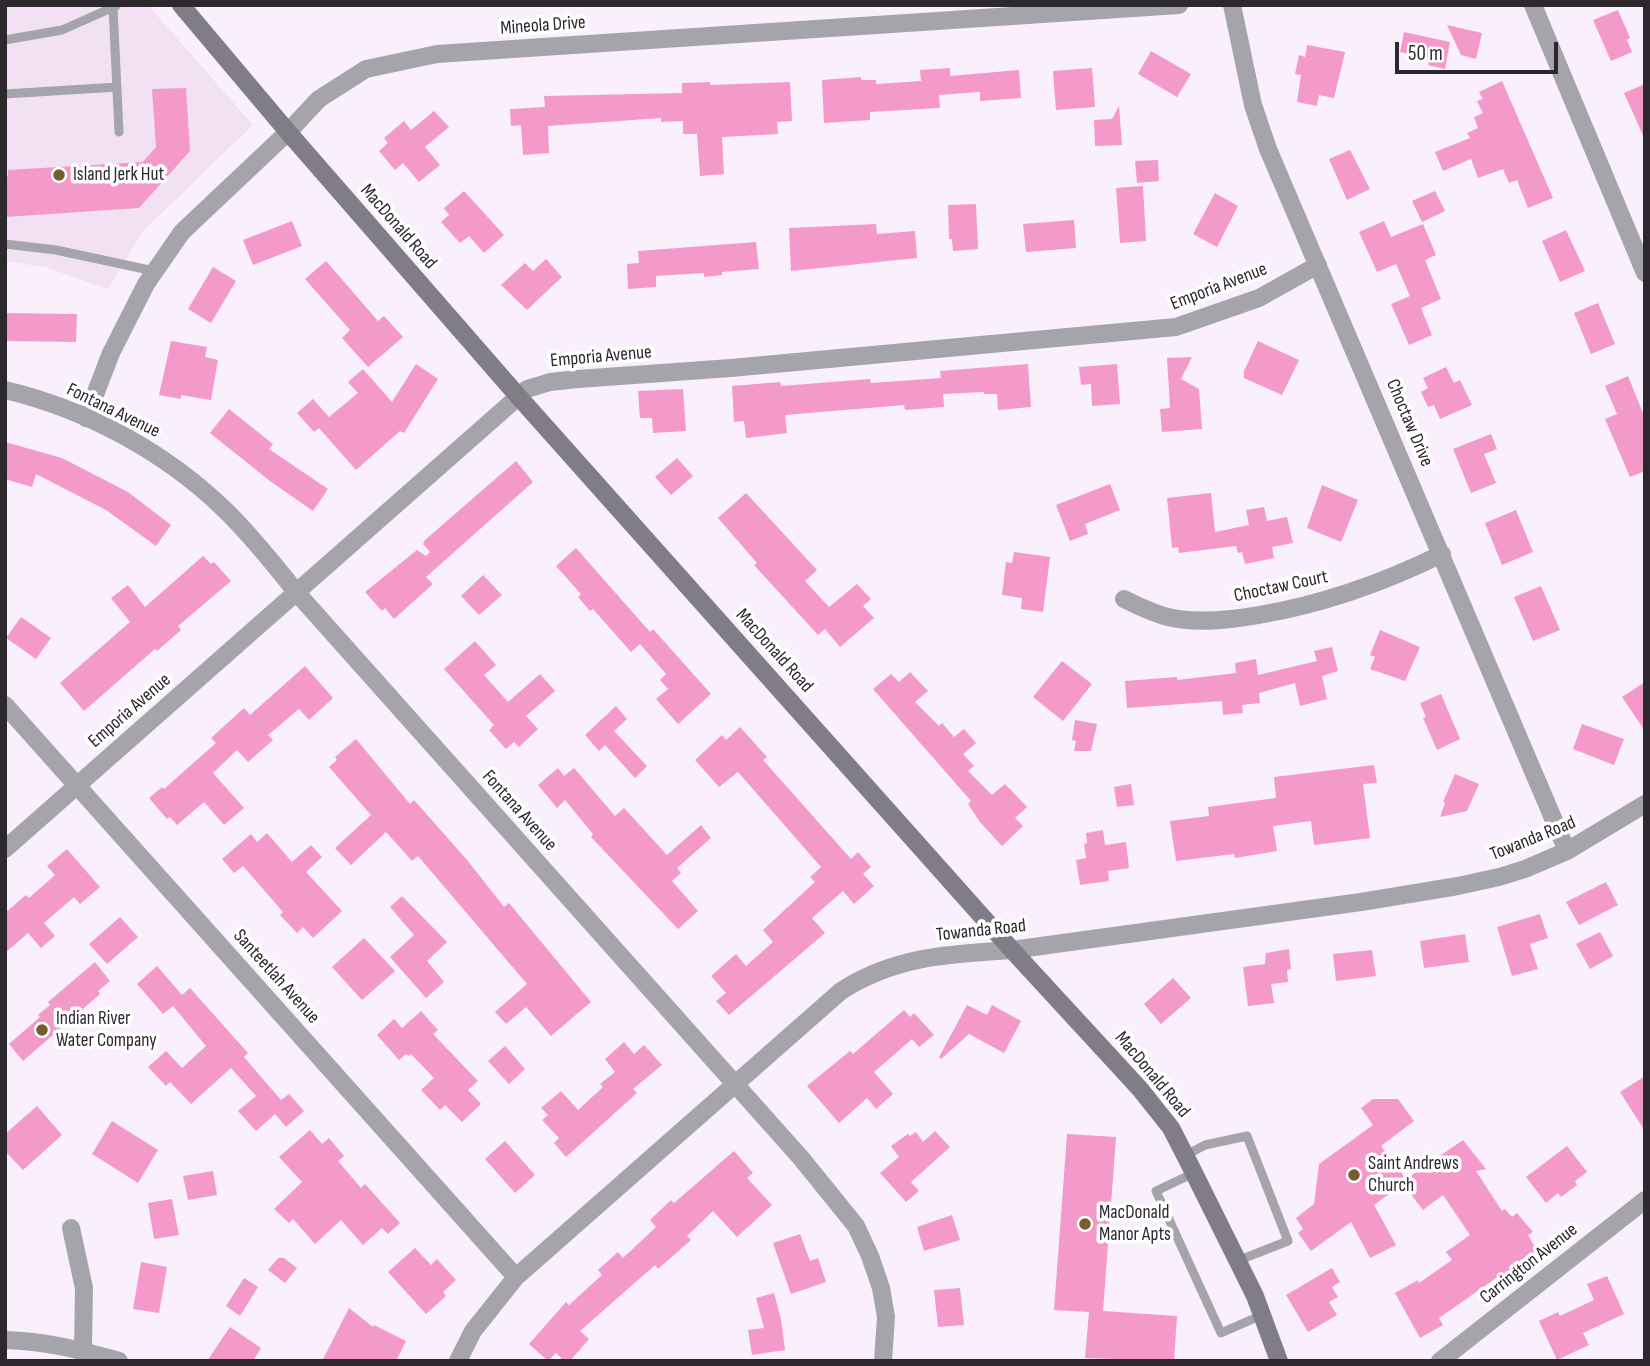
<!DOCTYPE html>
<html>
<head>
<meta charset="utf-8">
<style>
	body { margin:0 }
	#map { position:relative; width:1650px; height:1366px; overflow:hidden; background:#faeffc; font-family:"Sofia Sans Condensed",sans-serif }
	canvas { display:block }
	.frame { position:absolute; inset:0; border:7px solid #2c282d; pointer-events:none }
	.scale { position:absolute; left:1395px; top:42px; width:163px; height:32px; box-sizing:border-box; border:4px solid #2c282d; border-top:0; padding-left:9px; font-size:21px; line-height:24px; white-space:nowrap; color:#2c282d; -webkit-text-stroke:5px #fff; paint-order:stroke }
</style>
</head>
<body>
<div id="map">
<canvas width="1650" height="1366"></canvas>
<div class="frame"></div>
<div class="scale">50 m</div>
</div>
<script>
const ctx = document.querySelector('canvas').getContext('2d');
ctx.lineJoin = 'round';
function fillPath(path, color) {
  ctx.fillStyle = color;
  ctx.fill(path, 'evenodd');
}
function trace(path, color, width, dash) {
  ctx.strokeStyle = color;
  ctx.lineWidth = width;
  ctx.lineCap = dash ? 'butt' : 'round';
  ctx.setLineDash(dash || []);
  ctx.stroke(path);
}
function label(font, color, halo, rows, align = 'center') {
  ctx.font = font + ' "Sofia Sans Condensed",sans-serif';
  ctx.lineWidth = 7;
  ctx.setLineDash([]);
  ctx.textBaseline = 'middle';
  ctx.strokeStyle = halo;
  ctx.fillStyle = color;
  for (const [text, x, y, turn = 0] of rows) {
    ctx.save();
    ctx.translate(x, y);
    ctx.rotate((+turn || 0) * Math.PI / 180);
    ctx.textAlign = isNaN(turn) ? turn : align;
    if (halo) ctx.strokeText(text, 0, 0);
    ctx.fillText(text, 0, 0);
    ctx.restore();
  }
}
fillPath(new Path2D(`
	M5,5H148L253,125L144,230L108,289L45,267L5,261Z`), '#f1e1f3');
fillPath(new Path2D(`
	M1618,10L1630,38L1627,40L1632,52L1611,61L1593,20Z
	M1447,25L1482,33L1476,59L1461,55Z
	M1404,32L1450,42L1445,69L1428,65L1430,58L1400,52Z
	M1307,45L1345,52L1334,98L1319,95L1317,106L1297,102L1301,75L1295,74L1299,55L1305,57Z
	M1151,51L1191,74L1177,97L1138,74Z
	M950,68V76L1019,70L1021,98L980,101V92L939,95L940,108L870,112V120L824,123L822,80L861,77V80H876V84L921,81L920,70Z
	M1092,68L1095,107L1056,110L1053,71Z
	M1502,81L1553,198L1528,208L1517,180L1509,183L1503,169L1478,178L1471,159L1443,171L1435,152L1470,138L1467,133L1478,128L1474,117L1483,113L1477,101L1483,99L1479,92Z
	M710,82V85L790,82L792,121L777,122L778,134L722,137L724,174L700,176L697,134H683V121L661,122V118L548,126L549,153L523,155L521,125L511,126L510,109L545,107L544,96L682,93V83Z
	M1645,84V140L1624,93Z
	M186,88L190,151L139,208L5,217V177L8,176V170L143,162L156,147L152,89Z
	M1119,106L1122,145L1095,146L1094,120L1112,119Z
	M434,111L449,127L425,147L440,165L419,182L403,163L395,170L379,151L388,143L384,138L404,121L411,130Z
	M1350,150L1370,189L1347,200L1329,159Z
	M1158,160L1159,181L1137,183L1135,161Z
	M1143,186L1146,241L1120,243L1116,188Z
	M464,191L504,235L484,253L469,236L460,243L441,222L449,215L444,208Z
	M1435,191L1445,211L1422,222L1412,201Z
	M1215,193L1238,206L1217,247L1193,234Z
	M976,204L978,249L953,251L952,239H949L948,205Z
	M1074,220L1076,248L1026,252L1023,224Z
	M292,221L302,246L253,265L243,240Z
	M1384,221L1391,237L1423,224L1436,255L1425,260L1441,299L1421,308L1432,335L1409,345L1391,304L1410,296L1396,264L1377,272L1359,232Z
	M876,224L877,234L915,231L917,258L791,271L789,228Z
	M1566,230L1585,271L1560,282L1542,241Z
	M756,242L759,269L722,272V275L704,277V273L656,276V287L628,289L627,264L639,263L638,251Z
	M546,259L562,277L527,310L501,285L525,263L533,271Z
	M326,261L378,321L384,316L403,337L368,367L342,338L350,330L305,279Z
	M213,267L236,281L211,323L188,309Z
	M1598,303L1615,344L1591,354L1574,313Z
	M5,313L77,314L76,342L5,341Z
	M171,341L207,347L205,357L218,360L211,400L181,395V399L159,395Z
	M1258,341L1299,360L1282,395L1244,378V371Z
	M1192,357L1181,379L1199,389L1202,429L1162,432L1160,409L1170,408L1167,358Z
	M416,364L438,379L404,433L400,431L356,470L319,428L314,432L297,413L313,399L329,417L358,393L348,382L363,369L392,402Z
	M1028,364L1031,407L998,410L997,394H984V392L943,394L944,407L905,410L904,405L785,415L787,433L746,438L744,421L734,422L732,386L780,382L781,386L870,379L871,383L941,378L940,371Z
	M1117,364L1120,404L1092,406L1091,384L1081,385L1079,367Z
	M1446,367L1454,383L1460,380L1472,405L1440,419L1434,405L1428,407L1421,392L1428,388L1423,378Z
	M1628,376L1645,418V471L1630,477L1605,419L1617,414L1605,386Z
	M683,389L686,431L653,433L652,418H640L638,391Z
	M229,409L273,444L269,449L328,489L313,511L270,481L210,433Z
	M1491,434L1497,449L1484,454L1496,483L1471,493L1453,449Z
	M5,442L62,458L128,492L171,525L156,546L106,510L36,474L32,487L5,479Z
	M677,458L693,476L671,495L655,477Z
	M516,461L533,482L426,577L433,584L394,619L385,608L382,611L365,592L417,550L426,556L430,552L423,544L425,540Z
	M1110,484L1120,510L1085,524L1088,534L1070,541L1056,505Z
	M1322,485L1358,500L1341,542L1307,528Z
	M746,493L817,570L805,581L829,607L857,584L871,599L863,606L874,618L840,647L825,629L818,635L754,565L757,563L718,518Z
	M1211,493L1215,532L1249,525L1246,510L1264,507L1267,521L1287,517L1293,543L1272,547L1274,558L1245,564L1242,552L1238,553L1236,546L1179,553L1178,547L1172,548L1167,498Z
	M1516,510L1533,552L1502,565L1485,523Z
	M576,548L650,632L653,629L711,694L678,724L656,699L668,689L660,680L666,674L640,644L631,652L593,609L590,611L578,597L581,594L556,566Z
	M1014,552L1050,557L1043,612L1021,609L1022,598L1002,595L1006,562L1012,563Z
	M203,556L211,564L214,562L231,581L178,626L181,630L157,651L155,649L84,711L60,683L130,622L111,598L128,585L145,607Z
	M483,575L502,595L479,615L461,596Z
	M1541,586L1560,630L1533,641L1514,597Z
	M21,617L51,638L36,659L6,638Z
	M1380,630L1420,647L1405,681L1370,669L1375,657L1370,655Z
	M475,641L496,665L484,675L508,702L540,674L555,691L526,716L538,729L519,747L514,742L506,749L489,730L494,725L444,669Z
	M1332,647L1338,671L1322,676L1327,699L1300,706L1295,683L1259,693L1260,703L1242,705L1243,713L1223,715L1222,701L1127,708L1125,681L1177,677V680L1236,673L1235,663L1256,659L1258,675L1317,661L1314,651Z
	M1062,661L1092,684L1063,721L1033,697Z
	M305,666L333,698L309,720L299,709L268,735L273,740L248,762L237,750L213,773L244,808L224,825L204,802L177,825L170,817L167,819L149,798L162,787L164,789L216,743L211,738L244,708L250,715Z
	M910,672L928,691L915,702L939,726L942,723L954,737L964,729L976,743L963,754L974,766L968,771L992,795L1005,784L1027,807L1015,818L1023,826L1002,846L980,822L968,804L971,801L873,689L891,674L899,682Z
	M1645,682V731L1622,697Z
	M1441,694L1460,739L1437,750L1423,718L1426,717L1420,703Z
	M616,706L627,719L614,731L647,766L635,778L605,745L599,751L585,735Z
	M1075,720L1097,724L1091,751H1074L1076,741L1072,740Z
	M1582,724L1624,739L1614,765L1573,749Z
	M740,727L767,757L763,760L851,859L858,852L871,867L863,874L874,886L854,904L843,891L812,918L825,933L729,1015L716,1001L726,993L711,976L736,954L746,966L773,942L763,930L815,882L810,877L821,867L738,772L719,787L695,760L722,735L726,740Z
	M356,739L410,804L414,800L468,861L504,907L509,903L591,1002L551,1036L526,1007L506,1024L495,1012L527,984L418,856L412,861L386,832L351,865L335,848L371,815L329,767L337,760L335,757Z
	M1374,765L1377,783L1363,784L1370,838L1314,845L1311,821L1273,826L1277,851L1235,858L1234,854L1176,861L1170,821L1209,816L1208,807L1276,798L1274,777Z
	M558,768L564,776L574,768L615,816L624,808L667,855L701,825L711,838L677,868L681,873L672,881L698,911L678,929L591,837L593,834L565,800L557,808L538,785Z
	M1455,774L1479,784L1467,811L1440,817L1445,803L1443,802Z
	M1131,784L1134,805L1117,807L1114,787Z
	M1103,830L1105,845L1126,842L1129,868L1108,871L1109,881L1080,885L1076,860L1086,858L1084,844L1087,843L1086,833Z
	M267,833L292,862L311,845L322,857L306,872L342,911L313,938L303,927L297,933L280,915L283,912L243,866L234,873L222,859L251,834L257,842Z
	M67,849L100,887L80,904L74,897L44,923L55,936L41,948L28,933L5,953V913L26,895L29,898L55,875L47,866Z
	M1606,882L1618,905L1579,925L1566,902Z
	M402,896L447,942L427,961L444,982L426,998L390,957L414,935L390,907Z
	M1540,914L1548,938L1530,944L1538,969L1512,976L1497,927Z
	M120,917L138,937L107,964L89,944Z
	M1600,932L1613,956L1590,969L1576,944Z
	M1465,934L1469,962L1424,968L1420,941Z
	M364,938L395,971L362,1000L332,967Z
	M1289,949L1291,969L1287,970L1288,982L1271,984L1274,1003L1248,1006L1243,967L1265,964L1266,953Z
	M1372,950L1376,976L1336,981L1333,954Z
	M95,962L110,981L98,991L100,994L23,1061L9,1044L40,1017L38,1015L50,1005L48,1002Z
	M157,966L182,995L190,988L248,1053L244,1057L281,1100L289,1094L304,1111L286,1127L275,1114L256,1131L238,1111L256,1096L231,1068L191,1104L170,1082L166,1086L148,1067L166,1051L182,1068L206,1046L173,1006L163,1014L137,984Z
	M1173,978L1191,998L1161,1024L1144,1004Z
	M967,1005L987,1015L992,1005L1021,1021L1004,1053L969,1034L941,1059L939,1057Z
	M904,1010L910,1017L914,1013L934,1035L919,1047L912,1039L874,1072L893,1094L876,1109L867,1098L839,1123L807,1086L850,1051L853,1054Z
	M421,1011L438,1030L433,1034L478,1081L468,1090L481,1104L462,1122L445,1105L440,1110L421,1090L434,1078L411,1054L409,1056L406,1054L399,1060L377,1035L394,1019L402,1028Z
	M624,1042L634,1054L644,1045L662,1065L633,1089L637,1093L566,1157L554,1143L559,1138L542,1120L548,1115L541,1108L561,1091L578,1110L603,1087L600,1084L615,1072L605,1059Z
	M505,1046L525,1069L509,1084L488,1061Z
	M1645,1076V1131L1620,1092Z
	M1373,1099H1398L1414,1121L1381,1146L1406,1179L1463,1140L1486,1169L1476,1171L1502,1211L1505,1209L1512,1217L1517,1213L1533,1232L1528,1235L1539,1254L1519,1270L1502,1280L1499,1276L1439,1318L1443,1325L1420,1338L1395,1293L1418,1280L1419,1283L1452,1260L1446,1252L1470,1235L1443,1195L1423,1210L1403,1184L1374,1205L1396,1245L1370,1258L1351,1222L1311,1251L1298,1233L1303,1229L1296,1218L1314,1204L1319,1164L1373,1125L1361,1108Z
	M37,1106L62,1135L23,1170L5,1151V1134Z
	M112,1121L158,1150L138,1183L92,1154Z
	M310,1130L322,1144L329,1138L344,1156L338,1161L361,1188L365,1184L400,1223L388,1234L382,1228L363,1245L341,1220L315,1244L293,1219L289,1223L274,1209L302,1182L279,1157Z
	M935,1131L950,1147L911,1182L919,1191L906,1202L880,1173L899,1157L891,1146L908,1134L910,1136L916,1132L923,1142Z
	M1067,1134L1116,1137L1103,1311L1177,1316L1174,1361L1085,1358L1089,1312L1054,1310Z
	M505,1141L535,1175L515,1193L485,1159Z
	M1567,1146L1587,1172L1575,1181L1577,1185L1561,1197L1558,1193L1546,1203L1526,1177Z
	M734,1151L753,1173L747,1178L772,1205L737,1237L713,1211L687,1236L691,1240L658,1269L655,1265L580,1331L589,1339L570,1361H564L556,1353L548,1361L529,1344L566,1302L569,1305L602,1275L598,1270L618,1252L623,1258L656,1227L650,1220L671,1200L674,1203Z
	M213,1171L217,1195L188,1200L183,1176Z
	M172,1199L179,1235L154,1239L148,1203Z
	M952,1215L960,1240L924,1251L917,1227Z
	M800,1234L810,1261L818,1258L826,1282L791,1294L773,1243Z
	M415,1248L431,1265L437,1259L456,1280L443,1292L446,1296L426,1314L388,1272Z
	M278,1258H284L297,1268L285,1283L268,1270Z
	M141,1262L167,1267L159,1313L133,1309Z
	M1332,1268L1340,1282L1332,1287L1338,1297L1329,1302L1337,1315L1308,1332L1286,1295Z
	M1607,1276L1624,1314L1583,1333L1589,1345L1557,1360L1539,1321L1558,1312L1560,1316L1594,1300L1587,1284Z
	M244,1278L258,1287L240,1316L226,1306Z
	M960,1288L964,1325L938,1327L934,1290Z
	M774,1293L781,1319L785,1350L752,1355L748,1330L764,1328L756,1298Z
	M349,1308L373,1327L374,1325L406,1341L396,1361H322Z
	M230,1327L261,1348L253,1361H207Z`), '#f39acb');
trace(new Path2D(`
	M113,7L119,132
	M5,40L62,30L116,6
	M5,94L117,87
	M5,244L56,250L154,271
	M1186,1155L1205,1145L1247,1136L1288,1241L1237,1261
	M1194,1173L1156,1191L1221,1333L1262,1315`), '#a5a4aa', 9);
trace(new Path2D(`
	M1232,5L1253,105L1268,149L1567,851
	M1533,5L1645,273
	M5,390C85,409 164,451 224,509C250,534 274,564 297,593L801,1158L856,1226L870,1256L881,1288L886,1317L883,1361
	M86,418L111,353L146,284L182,232L288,132L319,99L366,69L437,54L1179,5
	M1124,599C1138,606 1152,613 1168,617C1197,624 1230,620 1259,615C1324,604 1383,583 1442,554
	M5,705L516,1277
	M5,849L527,389L550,382L578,379L731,368L1176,327L1259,298L1318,265
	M71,1228L84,1288L83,1350
	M5,1340C45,1341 81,1350 119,1361
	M458,1361L473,1331L516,1277L841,991C895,956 950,954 1012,950L1361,902L1458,886L1499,877L1525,869L1567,851L1645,804
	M1440,1361L1645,1200`), '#a5a4aa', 18);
trace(new Path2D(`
	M181,5L288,132L518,396L1012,950L1140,1089L1171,1128L1187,1159L1255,1296L1279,1361`), '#807d87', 18);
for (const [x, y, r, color] of [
	[59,175,7,"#765c2e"],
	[42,1030,7,"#765c2e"],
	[1354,1175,7,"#765c2e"],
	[1085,1224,7,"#765c2e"]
]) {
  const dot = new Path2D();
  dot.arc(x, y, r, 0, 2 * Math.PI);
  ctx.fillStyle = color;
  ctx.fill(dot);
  trace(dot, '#fff', 2.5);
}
label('19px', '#2c282d', '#fff', [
	["Mineola Drive",543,26,-4],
	["MacDonald Road",398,227,49],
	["Emporia Avenue",1219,287,-21],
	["Emporia Avenue",601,357,-5],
	["Fontana Avenue",113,411,26],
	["Choctaw Drive",1409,423,67],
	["Choctaw Court",1281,587,-12],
	["MacDonald Road",774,651,48],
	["Emporia Avenue",130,711,-41],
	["Fontana Avenue",519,811,48],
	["Towanda Road",1533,839,-22],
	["Towanda Road",981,931,-6],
	["Santeetlah Avenue",276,977,48],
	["MacDonald Road",1152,1075,50],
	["Carrington Avenue",1529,1264,-38]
]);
label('19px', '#2c282d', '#fff', [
	["Island Jerk Hut",73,175],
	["Indian River",56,1019],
	["Water Company",56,1041],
	["Saint Andrews",1368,1164],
	["Church",1368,1186],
	["MacDonald",1099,1213],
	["Manor Apts",1099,1235]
], 'left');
</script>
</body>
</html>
